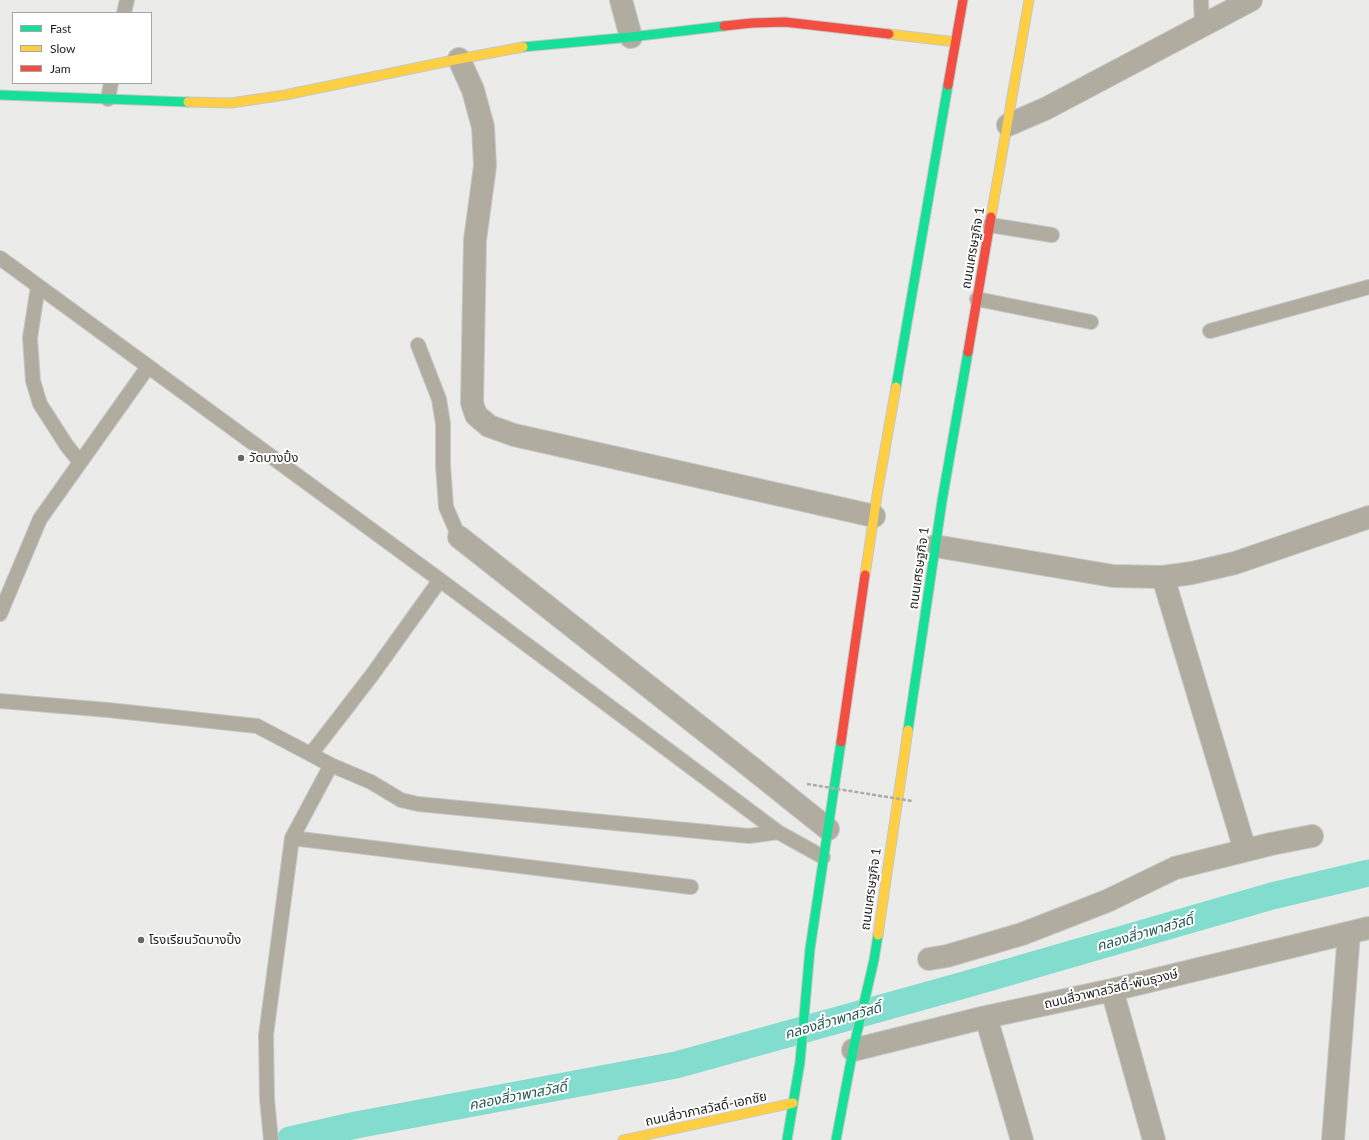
<!DOCTYPE html>
<html>
<head>
<meta charset="utf-8">
<style>
	body { margin:0 }
	#map { position:relative; width:1369px; height:1140px; overflow:hidden; background:#ebecea; font-family:Lato,sans-serif }
	canvas { display:block }
	.legend { position:absolute; left:12px; top:12px; width:140px; height:72px; box-sizing:border-box; background:#fff; border:1px solid #a5a5a5; margin:0; padding:5px 7px; list-style:none; font-size:12px; color:#1e1e1d }
	.legend li { display:flex; align-items:center; gap:8px; height:20px }
	.legend b { width:20px; border:1px solid #a5a5a5 }
</style>
</head>
<body>
<div id="map">
<canvas width="1369" height="1140"></canvas>
<ul class="legend">
<li><b style="height:5px;background:#16e098"></b>Fast</li>
<li><b style="height:5px;background:#ffcf43"></b>Slow</li>
<li><b style="height:5px;background:#f24e42"></b>Jam</li>
</ul>
</div>
<script>
const ctx = document.querySelector('canvas').getContext('2d');
ctx.lineJoin = 'round';
function trace(path, color, width, dash) {
  ctx.strokeStyle = color;
  ctx.lineWidth = width;
  ctx.lineCap = dash ? 'butt' : 'round';
  ctx.setLineDash(dash || []);
  ctx.stroke(path);
}
function label(font, color, halo, rows, align = 'center') {
  ctx.font = font + ' Lato,"Noto Sans Thai",sans-serif';
  ctx.lineWidth = 4;
  ctx.setLineDash([]);
  ctx.textBaseline = 'middle';
  ctx.strokeStyle = halo;
  ctx.fillStyle = color;
  for (const [text, x, y, turn = 0] of rows) {
    ctx.save();
    ctx.translate(x, y);
    ctx.rotate((+turn || 0) * Math.PI / 180);
    ctx.textAlign = isNaN(turn) ? turn : align;
    if (halo) ctx.strokeText(text, 0, 0);
    ctx.fillText(text, 0, 0);
    ctx.restore();
  }
}
trace(new Path2D(`
	M290,1140L356,1125L676,1065L964,985L1272,896L1369,873`), '#83ddce', 27);
const lane = new Path2D(`
	M1201,0L1202,26
	M124,13L127,0
	M108,99L111,83
	M990,225L1052,235
	M0,258L440,580L778,832L823,857
	M38,286L30,338L33,381L40,404L67,446L80,462
	M977,299L1091,322
	M1210,331L1369,287
	M418,345L439,399L443,424V465L446,507L459,537
	M0,614L40,519L148,367
	M0,701L108,710L257,726L331,765L371,782L401,800L418,804L749,836L778,832
	M311,754L372,675L440,580
	M292,838L691,887
	M271,1140L267,1099L266,1035L292,838L331,765`);
const street = new Path2D(`
	M621,0L631,37
	M459,59L473,90L483,127L485,166L475,240L472,403L476,415L489,426L514,435L874,516
	M1008,125L1047,108L1251,0
	M459,537L752,768L828,829
	M935,546L1113,576L1163,577L1192,573L1235,563L1369,517
	M1163,577L1245,850
	M929,959L947,956L1022,934L1107,901L1175,868L1271,844L1312,836
	M1112,990L1154,1140
	M986,1017L1022,1140
	M853,1050L986,1017L1112,990L1369,928
	M1333,1140L1349,933`);
const fast = new Path2D(`
	M523,47L631,37L724,26
	M0,95L188,102
	M896,387L948,85
	M908,730L942,501L968,352
	M787,1140L800,1062L810,949L841,742
	M836,1140L853,1050L874,960L878,935`);
const slow = new Path2D(`
	M889,34L956,42
	M188,102L231,103L285,95L459,59L523,47
	M991,217L1029,0
	M865,575L878,489L896,387
	M878,935L908,730
	M623,1140L793,1103`);
const jam = new Path2D(`
	M724,26L752,23L785,22L889,34
	M948,85L963,0
	M968,352L991,217
	M841,742L865,575`);
trace(lane, '#c6c7c5', 16);
trace(street, '#c6c7c5', 24);
trace(fast, '#c6c7c5', 11);
trace(slow, '#c6c7c5', 11);
trace(jam, '#c6c7c5', 11);
trace(lane, '#b0ac9f', 14);
trace(street, '#b0ac9f', 22);
trace(fast, '#16e098', 9);
trace(slow, '#ffcf43', 9);
trace(jam, '#f24e42', 9);
trace(new Path2D(`
	M807,784L912,801`), '#afaca4', 2.5, [4, 2]);
for (const [x, y, r, color] of [
	[241,458,4,"#666665"],
	[141,940,4,"#666665"]
]) {
  const dot = new Path2D();
  dot.arc(x, y, r, 0, 2 * Math.PI);
  ctx.fillStyle = color;
  ctx.fill(dot);
  trace(dot, '#fff', 1.5);
}
label('13px', '#1e1e1d', '#fff', [
	["ถนนเศรษฐกิจ 1",973,248,-80],
	["ถนนเศรษฐกิจ 1",919,568,-82],
	["ถนนเศรษฐกิจ 1",871,889,-82],
	["ถนนสี่วาพาสวัสดิ์-พันธุวงษ์",1111,989,-13],
	["ถนนสี่วาภาสวัสดิ์-เอกชัย",706,1109,-12]
]);
label('13px', '#1e1e1d', '#fff', [
	["วัดบางปิ้ง",249,458],
	["โรงเรียนวัดบางปิ้ง",149,940]
], 'left');
label('italic 14px', '#22574e', '#fff', [
	["คลองสี่วาพาสวัสดิ์",1145,933,-16],
	["คลองสี่วาพาสวัสดิ์",833,1021,-16],
	["คลองสี่วาพาสวัสดิ์",518,1096,-11]
]);
</script>
</body>
</html>
